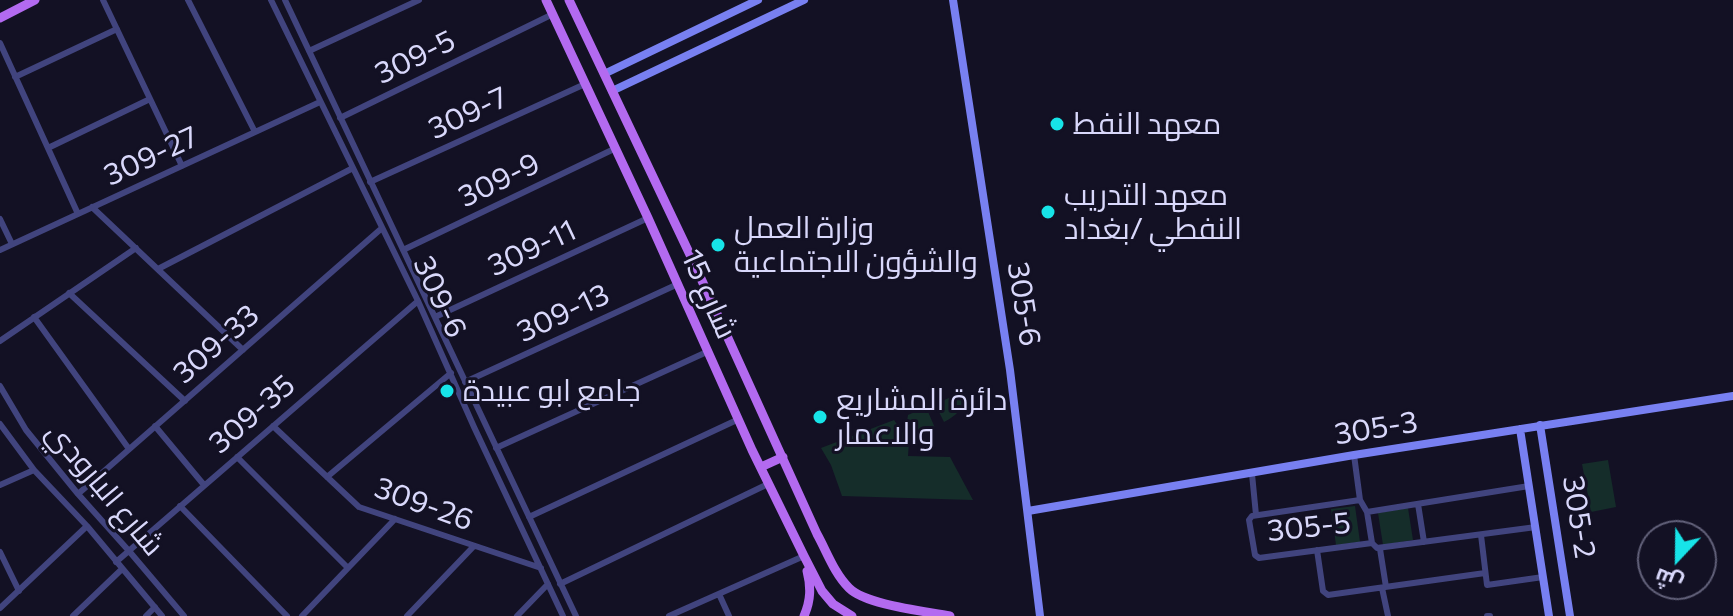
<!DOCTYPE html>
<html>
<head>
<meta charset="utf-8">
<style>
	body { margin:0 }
	#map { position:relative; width:1733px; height:616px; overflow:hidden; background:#131124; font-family:Commissioner,Cairo,sans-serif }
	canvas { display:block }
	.north { position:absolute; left:1637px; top:520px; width:80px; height:80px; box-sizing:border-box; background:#131124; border:2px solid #62617a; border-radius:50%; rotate:202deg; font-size:22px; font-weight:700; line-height:32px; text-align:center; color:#d9d8fb }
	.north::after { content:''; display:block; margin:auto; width:28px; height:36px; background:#17e4e8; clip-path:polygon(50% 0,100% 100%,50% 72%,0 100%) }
</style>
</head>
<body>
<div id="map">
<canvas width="1733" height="616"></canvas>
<div class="north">ش</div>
</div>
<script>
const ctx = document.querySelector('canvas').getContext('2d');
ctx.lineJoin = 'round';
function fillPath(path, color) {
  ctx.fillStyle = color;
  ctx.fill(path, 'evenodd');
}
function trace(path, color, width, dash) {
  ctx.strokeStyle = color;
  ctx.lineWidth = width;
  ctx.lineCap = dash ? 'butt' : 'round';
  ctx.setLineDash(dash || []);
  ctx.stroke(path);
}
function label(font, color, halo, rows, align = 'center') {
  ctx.font = font + ' Commissioner,Cairo,sans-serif';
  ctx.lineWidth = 6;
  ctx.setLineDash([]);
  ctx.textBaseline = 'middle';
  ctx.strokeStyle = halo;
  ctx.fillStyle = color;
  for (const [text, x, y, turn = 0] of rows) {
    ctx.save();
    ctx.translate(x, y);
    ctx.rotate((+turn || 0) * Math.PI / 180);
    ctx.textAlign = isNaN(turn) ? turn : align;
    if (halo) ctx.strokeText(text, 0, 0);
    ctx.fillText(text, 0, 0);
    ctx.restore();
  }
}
fillPath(new Path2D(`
	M965,391C967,405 957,416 944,422L935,404Z
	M926,407L935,428L925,431H914L907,422L908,415Z
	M894,420L909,442L908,456L950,457L973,500L842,496L831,465L821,448Z
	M1608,460L1616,507L1591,512L1582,464Z
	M1355,506L1360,542L1336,545L1331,509Z
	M1408,508L1413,540L1383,545L1378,513Z`), '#152d2a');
trace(new Path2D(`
	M103,0L182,166
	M188,0L255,132
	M271,0L418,301L474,427L563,616
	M285,0L576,616
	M0,43L78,214
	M309,51L419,0
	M15,77L117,29
	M340,118L553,14
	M48,148L150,99
	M370,182L585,84
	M92,207L243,350
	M0,219L12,244
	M0,250L320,102
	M403,250L614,149
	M158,269L353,168
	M69,293L185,401
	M34,317L129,449
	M435,317L648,218
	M0,341L136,248
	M465,382L678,284
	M0,386L26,430L78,494L129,551L184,616
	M0,424L34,470L87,526L162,616
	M155,426L204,485
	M273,426L359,507L541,568
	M496,448L709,351
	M1354,455L1360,500L1367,512L1372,543L1377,548L1536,527
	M237,457L348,568
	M1252,474L1256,515
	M327,477L451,373
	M0,485L34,470
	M78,494L382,228
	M1360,500L1252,516L1249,520L1255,555L1259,558L1372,543
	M1418,504L1424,542
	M180,506L287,616
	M1367,512L1529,486
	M529,517L739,419
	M1481,535L1487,585L1543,577
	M1380,549L1386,587
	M1317,550L1323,591L1328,595L1485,573
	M0,552L19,591
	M116,562L418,301
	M560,584L768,484
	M1382,588L1388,616
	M719,594L729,616
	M0,608L87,526
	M73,616L122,569
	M146,616L155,607
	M302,616L395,519
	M407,616L474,546
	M517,616L548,584
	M669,616L804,556
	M1487,616H1490`), '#41447e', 6);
trace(new Path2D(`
	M953,0L1010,370L1040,616
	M604,74L758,0
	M612,91L804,0
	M1540,425L1570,616
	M1520,429L1549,616
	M1028,511L1354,455L1733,396`), '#7880f1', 8);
trace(new Path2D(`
	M546,0L648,218L752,450L804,556L822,591L833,604L852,616
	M569,0L693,261L817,534C827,552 834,573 849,588C866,605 924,611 950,616
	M0,18L35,0
	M761,467L783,457
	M804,616C811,600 811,587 807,571`), '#b36af0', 9);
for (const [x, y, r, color] of [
	[1057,124,8,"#17e4e8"],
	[1048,212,8,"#17e4e8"],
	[718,245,8,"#17e4e8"],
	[447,391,8,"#17e4e8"],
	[820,417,8,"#17e4e8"]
]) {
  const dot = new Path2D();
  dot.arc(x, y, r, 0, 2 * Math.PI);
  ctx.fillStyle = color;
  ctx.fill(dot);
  trace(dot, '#131124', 3);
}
label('30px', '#d9d8fb', '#131124', [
	["309-5",415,57,-26],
	["309-7",468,113,-25],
	["309-27",151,156,-25],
	["309-9",499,180,-26],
	["309-11",532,248,-25],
	["شارع 15",709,294,66],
	["309-6",440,297,65],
	["305-6",1024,304,81],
	["309-13",563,313,-25],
	["309-33",216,344,-41],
	["309-35",252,414,-41],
	["305-3",1376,428,-9],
	["شارع البارودي",105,489,50],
	["309-26",424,504,20],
	["305-2",1579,517,81],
	["305-5",1309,527,-6]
]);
label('30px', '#d9d8fb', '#131124', [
	["معهد النفط",1073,124],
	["معهد التدريب",1064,195],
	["النفطي /بغداد",1064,229],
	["وزارة العمل",734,228],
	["والشؤون الاجتماعية",734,262],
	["جامع ابو عبيدة",463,391],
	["دائرة المشاريع",836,400],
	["والاعمار",836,434]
], 'left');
</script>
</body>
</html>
